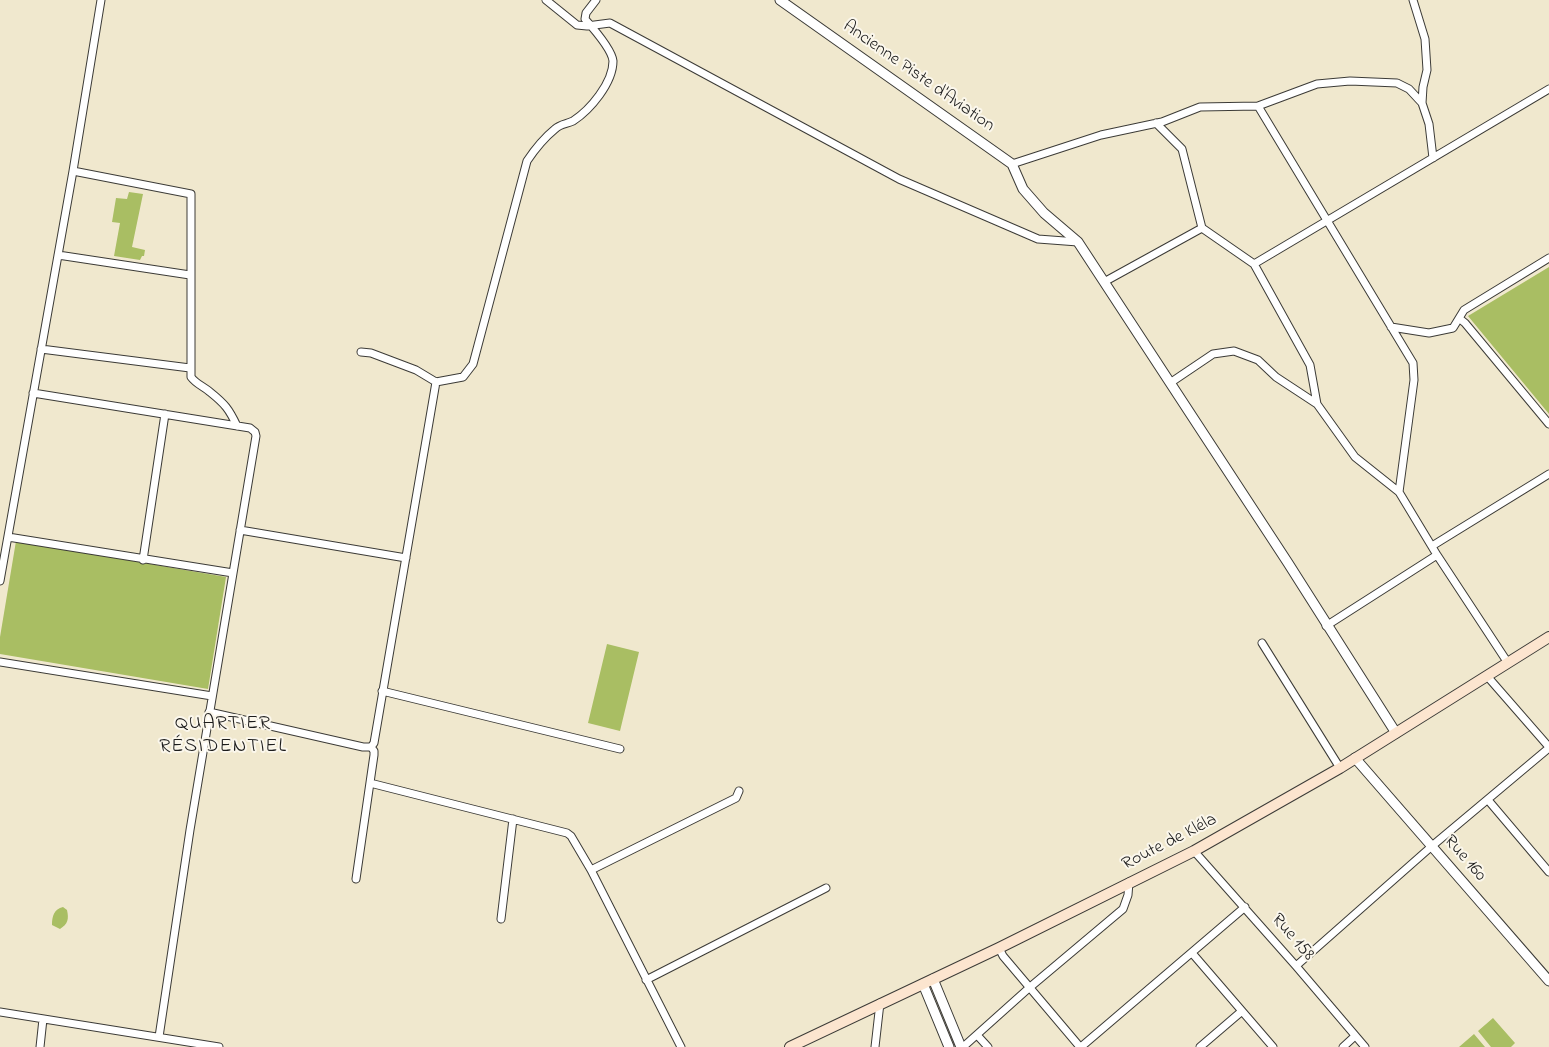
<!DOCTYPE html>
<html>
<head>
<meta charset="utf-8">
<style>
	body { margin:0 }
	canvas { display:block; background:#f0e8ce }
</style>
</head>
<body>
<canvas width="1549" height="1047"></canvas>
<script>
const ctx = document.querySelector('canvas').getContext('2d');
ctx.lineJoin = 'round';
function fillPath(path, color) {
  ctx.fillStyle = color;
  ctx.fill(path, 'evenodd');
}
function trace(path, color, width, dash) {
  ctx.strokeStyle = color;
  ctx.lineWidth = width;
  ctx.lineCap = dash ? 'butt' : 'round';
  ctx.setLineDash(dash || []);
  ctx.stroke(path);
}
function label(font, color, halo, rows, align = 'center') {
  ctx.font = font + ' "Indie Flower",sans-serif';
  ctx.lineWidth = 4;
  ctx.setLineDash([]);
  ctx.textBaseline = 'middle';
  ctx.strokeStyle = halo;
  ctx.fillStyle = color;
  for (const [text, x, y, turn = 0] of rows) {
    ctx.save();
    ctx.translate(x, y);
    ctx.rotate((+turn || 0) * Math.PI / 180);
    ctx.textAlign = isNaN(turn) ? turn : align;
    if (halo) ctx.strokeText(text, 0, 0);
    ctx.fillText(text, 0, 0);
    ctx.restore();
  }
}
fillPath(new Path2D(`
	M129,192L143,194L132,247L145,250L144,256H142L140,260L114,256L120,223L112,222L116,198L127,199Z
	M1549,267V414L1468,316Z
	M16,541L226,577L208,689L0,654V637Z
	M607,644L639,652L620,731L588,723Z
	M63,907L67,910C69,919 68,924 60,929L52,925C52,916 54,909 63,907Z
	M1493,1018L1515,1043L1511,1047H1491L1478,1031Z
	M1474,1034L1485,1047H1459Z`), '#a9be63');
const minor = new Path2D(`
	M546,0L577,25L587,26L610,23L899,179L1038,239L1078,242
	M1413,0L1425,39L1427,70L1423,87L1422,103L1429,124L1433,158
	M1258,106L1413,363L1414,380L1399,492
	M1156,123L1182,149L1202,228L1254,264L1310,365L1317,404
	M1012,164L1101,135L1162,122L1200,107L1258,106L1317,84L1350,81L1397,83L1409,89L1422,103
	M73,171L191,194V377C196,384 203,386 210,392C225,404 229,409 237,426
	M58,255L190,275
	M1254,264L1549,89
	M1104,282L1202,228
	M1460,319L1465,323L1549,424
	M1391,327L1429,333L1453,328L1464,310L1549,258
	M41,349L190,368
	M361,352L371,353L416,370L436,382L463,377L473,364L527,161C535,149 544,138 555,129C560,124 567,124 573,121C590,110 613,83 613,61C612,50 593,28 585,19L586,13L596,0
	M1170,383L1213,354L1234,351L1258,360L1276,377L1317,404L1355,457L1399,492L1437,555L1508,663
	M33,393L250,428L255,432L256,436L190,830L159,1037
	M240,530L406,558
	M8,537L233,573
	M1432,546L1549,474
	M143,560L165,414
	M0,581L73,171L101,0
	M1326,626L1437,555
	M1262,643L1340,768
	M0,662L212,696
	M1487,676L1549,747
	M382,691L620,749
	M209,712L363,747H371
	M370,783L567,833L571,836L591,870L681,1047
	M1488,800L1549,872
	M1194,851L1296,966L1365,1047
	M591,870L736,798L739,791
	M356,879L374,755V751L371,747L374,743L436,382
	M501,919L513,819
	M999,948L1003,956L1080,1047
	M1192,953L1273,1047
	M1296,966L1432,846L1549,748
	M646,980L826,888
	M0,1012L219,1047
	M977,1035L988,1047
	M40,1047L43,1019
	M875,1047L880,1003
	M963,1047L1029,988L1123,909L1128,895L1129,882
	M1081,1047L1245,907
	M1200,1047L1242,1011
	M1343,1047L1355,1036`);
const tertiary = new Path2D(`
	M780,0L1012,164L1023,189L1044,213L1078,242L1288,563L1396,733
	M1355,758L1549,981
	M933,979L961,1047
	M923,984L949,1047`);
const secondary = new Path2D(`
	M790,1047L999,948L1194,851L1340,768L1549,637`);
trace(minor, '#3c3b37', 9);
trace(tertiary, '#3c3b37', 11);
trace(secondary, '#3c3b37', 12);
trace(minor, '#fff', 7);
trace(tertiary, '#fff', 9);
trace(secondary, '#fce5cf', 10);
label('18px', '#1c1c1c', '#fbf7ec', [
	["Ancienne Piste d'Aviation",918,77,35],
	["Route de Kléla",1170,843,-27],
	["Rue 160",1464,859,49],
	["Rue 158",1292,938,49]
]);
ctx.letterSpacing = '1px';
label('20px', '#1c1c1c', '#fbf7ec', [
	["QUARTIER",223,725],
	["RÉSIDENTIEL",223,748]
]);
ctx.letterSpacing = '0px';
</script>
</body>
</html>
